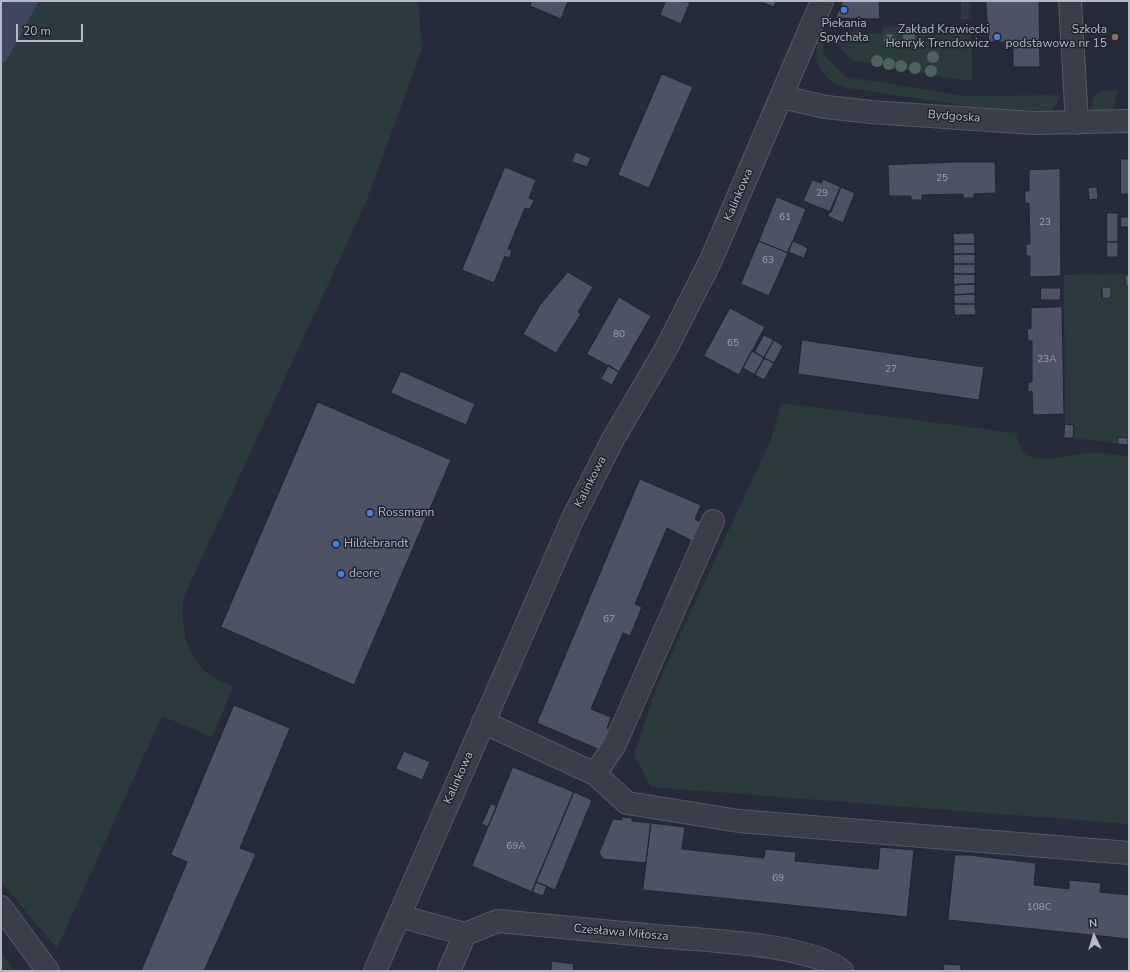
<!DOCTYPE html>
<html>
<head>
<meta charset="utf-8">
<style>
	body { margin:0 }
	#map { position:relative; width:1130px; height:972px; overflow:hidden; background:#252b38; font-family:"Nunito Sans",sans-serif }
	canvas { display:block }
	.frame { position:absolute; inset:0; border:2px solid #b4b9c5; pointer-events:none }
	.north { position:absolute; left:1074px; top:916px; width:40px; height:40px; -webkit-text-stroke:3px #1e232e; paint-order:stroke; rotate:356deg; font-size:11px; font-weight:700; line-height:16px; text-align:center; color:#b4b9c5 }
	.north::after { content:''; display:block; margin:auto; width:14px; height:18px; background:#b4b9c5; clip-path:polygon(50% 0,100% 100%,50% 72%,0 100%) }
	.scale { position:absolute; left:16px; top:24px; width:67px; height:18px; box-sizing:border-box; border:2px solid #b4b9c5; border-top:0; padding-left:5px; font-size:12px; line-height:14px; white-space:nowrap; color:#b4b9c5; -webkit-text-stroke:3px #1e232e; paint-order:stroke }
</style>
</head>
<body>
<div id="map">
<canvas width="1130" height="972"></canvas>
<div class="frame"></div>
<div class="north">N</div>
<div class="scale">20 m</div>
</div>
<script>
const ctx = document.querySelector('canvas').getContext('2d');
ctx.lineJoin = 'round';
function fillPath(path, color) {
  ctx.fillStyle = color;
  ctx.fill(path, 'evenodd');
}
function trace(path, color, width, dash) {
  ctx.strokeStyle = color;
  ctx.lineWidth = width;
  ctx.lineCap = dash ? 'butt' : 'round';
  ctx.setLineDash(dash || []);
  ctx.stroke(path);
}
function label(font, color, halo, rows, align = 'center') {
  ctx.font = font + ' "Nunito Sans",sans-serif';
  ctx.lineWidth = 3;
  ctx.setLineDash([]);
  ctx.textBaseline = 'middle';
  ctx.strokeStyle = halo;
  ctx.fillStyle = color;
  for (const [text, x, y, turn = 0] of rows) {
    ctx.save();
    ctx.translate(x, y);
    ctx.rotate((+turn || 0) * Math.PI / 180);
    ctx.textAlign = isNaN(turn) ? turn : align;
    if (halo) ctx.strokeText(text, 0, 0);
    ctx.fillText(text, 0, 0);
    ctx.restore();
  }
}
fillPath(new Path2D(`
	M39,1H418L422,49L366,202L183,599C182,629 184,653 208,674C214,679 225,683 233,687L212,737L162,716L57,948L1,882V64L7,60Z
	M961,1H970L971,19H961Z
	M901,25H921L920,30L923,33L945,34L953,26L971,27L972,79L961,80L852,60L837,44L838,36L859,30L864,34H882L883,28Z
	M820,36L824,38L823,49L825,56L846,77L964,96L1061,95L1052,111L991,109L847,88C822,81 809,61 820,36Z
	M1118,90L1113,110H1091C1092,89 1100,91 1118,90Z
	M1129,274V445L1065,437L1064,275Z
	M781,403L1016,433C1023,476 1064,453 1092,453C1104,452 1117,455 1129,457V824L651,787L634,755L658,683L771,439Z
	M1,951L15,971H1Z`), '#2b3b3d');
fillPath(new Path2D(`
	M1,1H39L7,60L1,64Z`), '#3d485f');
const building = new Path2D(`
	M532,1H568L561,19L530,6Z
	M666,1L690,2L681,24L660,15Z
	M760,1H776L774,7Z
	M843,1H879L880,19L836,18Z
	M986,1H1039L1040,67H1013V42H989Z
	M662,74L693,87L649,188L618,175Z
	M576,152L591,158L587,167L572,162Z
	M1121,159H1129V194H1121Z
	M955,162H995L996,193L974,194V198H963V194L922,195V200H911V196H889L888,165Z
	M505,167L536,180L529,198L534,200L530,209L525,208L508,249L512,250L511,254L509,258L505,256L494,283L462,270Z
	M1060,169L1061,276L1030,277V256H1026V244H1030L1029,203H1025V191H1029V170Z
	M823,179L841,187L831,212L803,201L812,180L821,183Z
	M841,187L855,193L843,223L828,216Z
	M1097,187L1098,199L1089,200L1088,188Z
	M777,197L806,209L788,253L759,241Z
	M1107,213H1118V242H1107Z
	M1121,217H1129V227H1121Z
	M974,233L975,244H954L953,234Z
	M759,241L788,253L769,296L741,284Z
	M793,241L808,248L804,258L788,252Z
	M1107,242H1118V257H1107Z
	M954,244H975V254H954Z
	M954,254H975V264H954Z
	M954,264H975V274H954Z
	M568,272L593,287L578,312L581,314L556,353L523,334L540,305Z
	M954,274H975V284L954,285Z
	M1125,275H1129V286H1126Z
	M975,284V294L954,295V285Z
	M1102,287H1111V298L1103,299Z
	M1041,288H1061L1060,300H1041Z
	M975,294V304H954V295Z
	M619,297L651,316L619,372L587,354Z
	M954,304H975L976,315H955Z
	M1062,307L1064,414L1033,415L1032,391L1028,392V382H1032V341H1028L1027,329H1031V308Z
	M730,308L765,327L739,375L704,356Z
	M764,335L774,340L764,358L755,352Z
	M774,340L783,346L774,363L764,358Z
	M802,340L984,367L979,400L798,374Z
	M752,351L764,358L755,375L743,368Z
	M764,358L774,363L764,380L755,375Z
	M609,365L619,372L612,385L601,379Z
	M401,371L475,404L466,425L391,393Z
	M318,402L451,460L354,685L221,627Z
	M1065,424L1074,425L1073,438H1064Z
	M1118,437L1128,438V445L1118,444Z
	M640,479L701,505L695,519L702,523L694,542L667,528L635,604L642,607L630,636L623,633L591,709L611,717L607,728L614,731L606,750L599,747L598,749L537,723Z
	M234,705L290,728L240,848L256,854L204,971H141L187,862L171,855Z
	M404,751L430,762L422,780L396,769Z
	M513,767L574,792L532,892L472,866Z
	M574,792L592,800L555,890L536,882Z
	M491,804L497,806L488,827L482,824Z
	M621,817L632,818V821L651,823L646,863L603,859L599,853L613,819L622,820Z
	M651,823L685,827L682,849L764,858L765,849L796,852L795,861L878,869L880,847L914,850L907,917L643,890Z
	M955,855H969L1036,863L1034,885L1069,889V880L1101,883L1100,892L1129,895V939L948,920Z
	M536,882L547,886L543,896L532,892Z
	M552,961L574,964L573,971H551Z
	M944,964L961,965V971H944Z`);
fillPath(building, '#4c5362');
trace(building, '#202530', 1);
const minor = new Path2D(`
	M1070,1L1077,123
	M781,97L826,107L871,112L1034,123L1129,121
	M483,722L595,774L627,803L739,821L1129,853
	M595,774L615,744L713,521
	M1,907L48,971
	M399,916L465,934L498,921C550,926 603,931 655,936C699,940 810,943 842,971
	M375,971L573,518L612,441L667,347L711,260L822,1
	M449,971L465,934`);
trace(minor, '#545964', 24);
trace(minor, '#393e49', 22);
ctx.fillStyle = '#4d645d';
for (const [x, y] of [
	[909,37],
	[890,40],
	[933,57],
	[877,61],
	[889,64],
	[901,66],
	[915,68],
	[931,71]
]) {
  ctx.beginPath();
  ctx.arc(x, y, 6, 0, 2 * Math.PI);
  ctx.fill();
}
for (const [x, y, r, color] of [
	[844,10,4,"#3f7fe0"],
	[997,37,4,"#3f7fe0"],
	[1115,37,4,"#8d6e63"],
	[370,513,4,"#3f7fe0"],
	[336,544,4,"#3f7fe0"],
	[341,574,4,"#3f7fe0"]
]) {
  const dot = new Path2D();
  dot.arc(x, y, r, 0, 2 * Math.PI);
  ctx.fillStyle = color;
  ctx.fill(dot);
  trace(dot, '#1e232e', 1.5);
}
label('10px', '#9aa0ac', null, [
	["25",942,179],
	["29",822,194],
	["61",785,218],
	["23",1045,223],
	["63",768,261],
	["80",619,335],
	["65",733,344],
	["23A",1047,360],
	["27",891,370],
	["67",609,620],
	["69A",516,847],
	["69",778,879],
	["108C",1039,908]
]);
label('12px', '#b4b9c5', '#1e232e', [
	["Piekania",844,24,"center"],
	["Spychała",844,38,"center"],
	["Zakład Krawiecki",989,30,"right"],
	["Henryk Trendowicz",989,44,"right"],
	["Szkoła",1107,30,"right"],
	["podstawowa nr 15",1107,44,"right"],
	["Rossmann",378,513],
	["Hildebrandt",344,544],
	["deore",349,574]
], 'left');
label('12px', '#b4b9c5', '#1e232e', [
	["Bydgoska",954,117,4],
	["Kalinkowa",739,195,-67],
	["Kalinkowa",591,482,-63],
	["Kalinkowa",459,778,-66],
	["Czesława Miłosza",621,933,5]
]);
</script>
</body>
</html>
